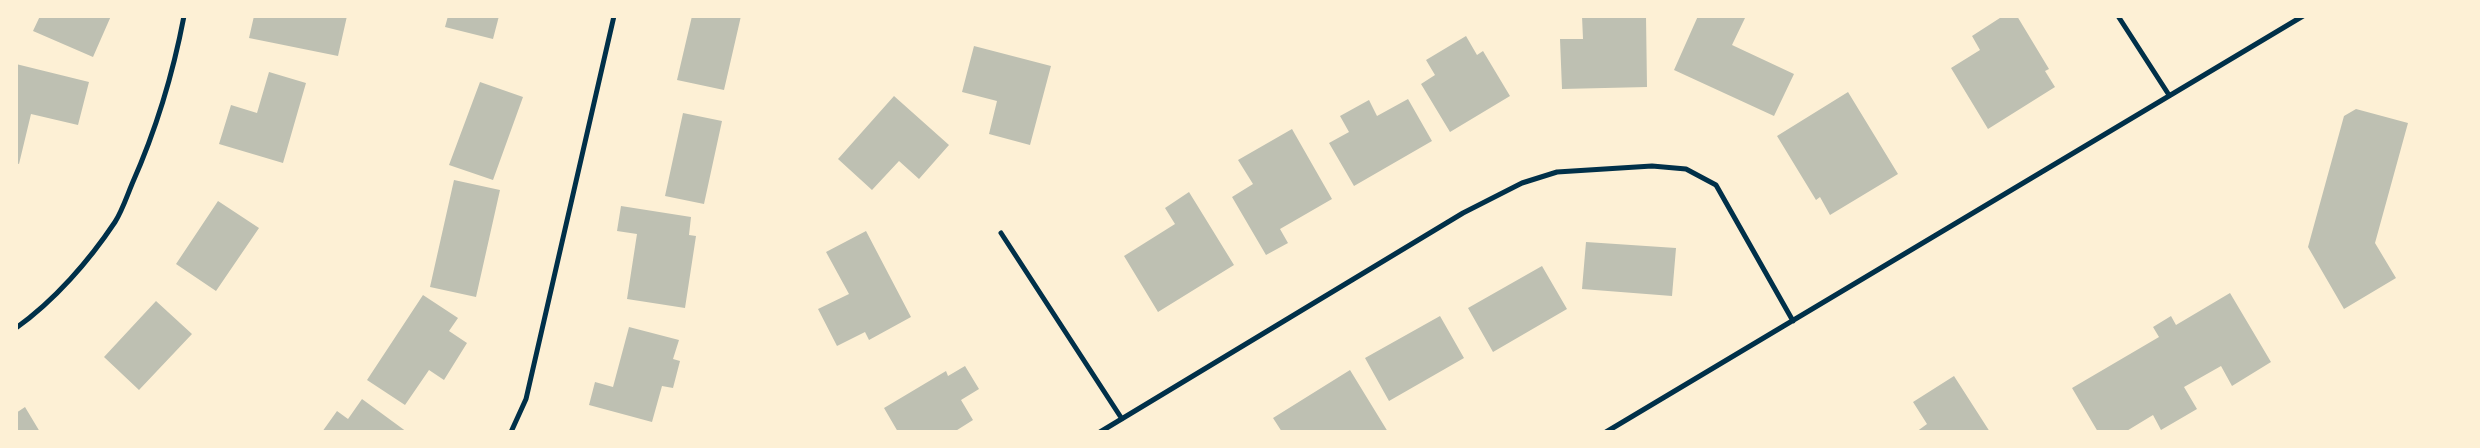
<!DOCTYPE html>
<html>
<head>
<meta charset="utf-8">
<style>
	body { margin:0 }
	#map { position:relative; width:2480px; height:448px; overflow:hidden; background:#fdf0d5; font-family:"IBM Plex Serif",serif }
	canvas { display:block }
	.frame { position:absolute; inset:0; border:18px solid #fdf0d5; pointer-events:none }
</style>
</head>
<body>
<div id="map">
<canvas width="2480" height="448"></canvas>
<div class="frame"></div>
</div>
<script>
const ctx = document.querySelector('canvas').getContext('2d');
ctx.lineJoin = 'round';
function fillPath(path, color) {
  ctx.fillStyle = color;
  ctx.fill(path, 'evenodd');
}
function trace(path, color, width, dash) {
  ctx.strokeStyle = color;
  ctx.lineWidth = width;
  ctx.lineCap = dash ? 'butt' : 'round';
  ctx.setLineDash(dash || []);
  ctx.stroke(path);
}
fillPath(new Path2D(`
	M40,16H111L93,57L33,31Z
	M254,16H347L338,56L249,38Z
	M448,16H499L493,39L445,27Z
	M692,16H741L724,90L677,80Z
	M1582,16H1646L1647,87L1562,89L1560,39H1583Z
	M1698,16H1740L1745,18L1732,45L1794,74L1774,116L1674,70Z
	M2003,16H2017L2049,69L2045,71L2055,87L1988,129L1951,68L1980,50L1972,36Z
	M1466,36L1477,55L1483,51L1510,96L1450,132L1421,84L1435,75L1426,60Z
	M974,46L1051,66L1030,145L989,134L997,101L962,92Z
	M16,64L89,82L78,125L31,114L19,164L16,163Z
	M269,72L306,83L283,163L219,144L231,105L257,113Z
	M480,82L523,97L493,180L449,165Z
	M1848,92L1898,174L1830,215L1820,197L1816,200L1777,136Z
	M894,96L949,145L919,179L899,161L872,190L838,159Z
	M1408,99L1432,141L1354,186L1329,143L1349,132L1340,116L1369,100L1377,116Z
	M2356,109L2408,123L2375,243L2396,278L2344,309L2308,247L2344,116Z
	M683,113L722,121L704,204L665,196Z
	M1292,129L1332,199L1280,229L1288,243L1266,255L1232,197L1253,184L1238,160Z
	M454,180L500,190L476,297L430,287Z
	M1189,192L1234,265L1158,312L1124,256L1175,224L1165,208Z
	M218,201L259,228L216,291L176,264Z
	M621,206L691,217L689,235L696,236L685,308L627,299L637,234L617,231Z
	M866,231L911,317L869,340L865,332L837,346L818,309L849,294L826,252Z
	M1586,242L1676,248L1672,296L1582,289Z
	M1542,266L1567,309L1493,352L1468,308Z
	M2230,293L2271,362L2232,386L2221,366L2184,387L2197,409L2161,430L2153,415L2125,432H2098L2072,388L2159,337L2153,327L2171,316L2176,325Z
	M423,295L458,318L449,331L467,343L444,380L429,370L405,405L367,380Z
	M156,301L192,334L139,390L104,357Z
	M1440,316L1464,358L1389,401L1365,358Z
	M629,327L679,340L673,359L680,361L673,388L662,386L652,422L589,405L595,382L613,387Z
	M965,366L979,389L961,400L973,420L954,432H898L884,408L946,371L948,376Z
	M1350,370L1388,432H1282L1273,418Z
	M1954,376L1990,432H1916L1927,424L1913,402Z
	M362,399L407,432H322L337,411L348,419Z
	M25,407L40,432H16V413Z`), '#bec0b2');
trace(new Path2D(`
	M2118,16L2169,95
	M1001,233L1122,419
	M16,328C54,301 89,261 115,222C122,211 127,196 132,184C156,130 173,74 184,16
	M511,432L526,399L614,16
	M1100,432L1463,213L1522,183L1557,172L1652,166L1686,169L1716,185L1793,321
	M1606,432L2303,16`), '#003049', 5);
</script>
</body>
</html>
